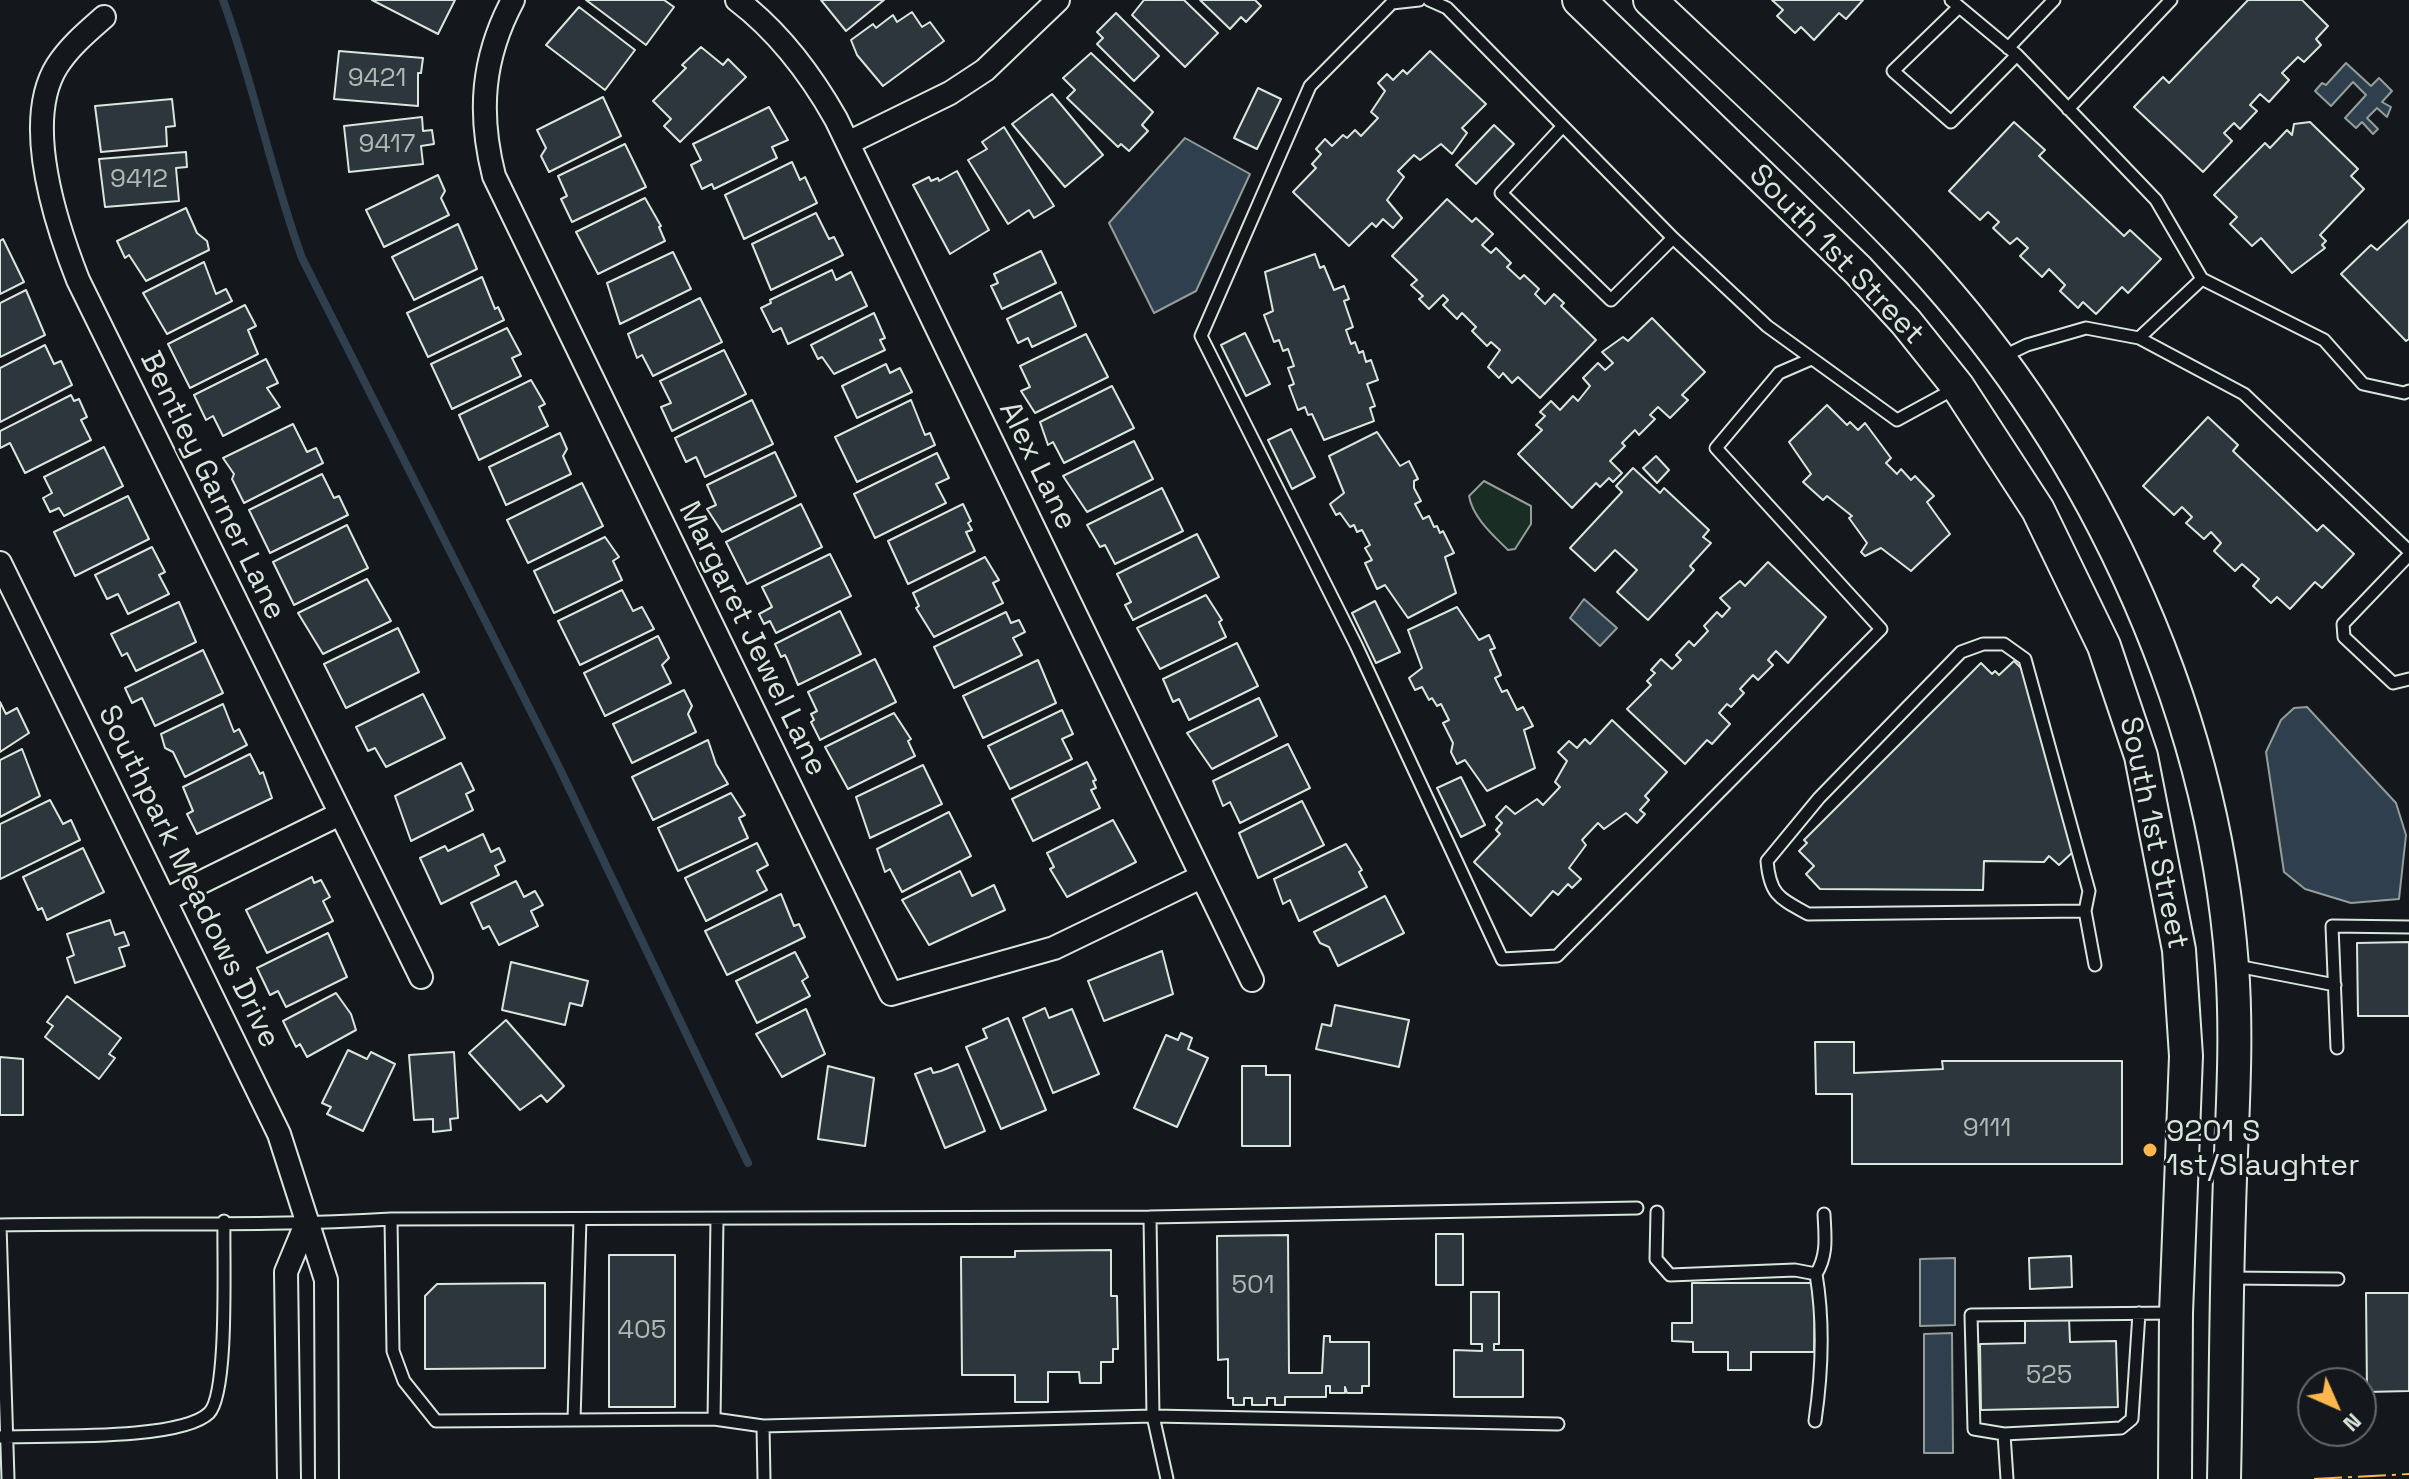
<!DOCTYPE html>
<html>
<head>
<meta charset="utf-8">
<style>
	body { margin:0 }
	#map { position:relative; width:2409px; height:1479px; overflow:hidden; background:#14181c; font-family:"Space Grotesk",sans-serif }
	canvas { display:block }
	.north { position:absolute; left:2297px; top:1367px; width:80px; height:80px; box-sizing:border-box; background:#14181c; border:2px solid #626a69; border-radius:50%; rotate:135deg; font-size:22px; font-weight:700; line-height:32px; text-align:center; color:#d8e6dc }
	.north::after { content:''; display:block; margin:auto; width:28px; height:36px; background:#ffb74d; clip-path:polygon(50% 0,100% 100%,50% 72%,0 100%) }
</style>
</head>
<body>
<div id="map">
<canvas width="2409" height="1479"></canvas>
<div class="north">N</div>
</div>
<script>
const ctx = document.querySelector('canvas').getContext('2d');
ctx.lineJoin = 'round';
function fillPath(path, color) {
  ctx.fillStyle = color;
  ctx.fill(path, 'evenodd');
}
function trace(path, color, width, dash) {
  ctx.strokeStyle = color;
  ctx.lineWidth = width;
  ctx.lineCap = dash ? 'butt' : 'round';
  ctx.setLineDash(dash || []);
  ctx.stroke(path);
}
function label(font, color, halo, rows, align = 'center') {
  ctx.font = font + ' "Space Grotesk",sans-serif';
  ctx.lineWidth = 6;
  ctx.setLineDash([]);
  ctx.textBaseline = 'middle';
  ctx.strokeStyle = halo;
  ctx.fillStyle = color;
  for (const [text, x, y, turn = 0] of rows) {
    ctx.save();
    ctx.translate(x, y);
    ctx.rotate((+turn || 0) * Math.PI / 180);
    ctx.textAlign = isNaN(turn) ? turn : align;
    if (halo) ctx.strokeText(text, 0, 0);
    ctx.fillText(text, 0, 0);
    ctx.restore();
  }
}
const green = new Path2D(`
	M1484,481L1531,506V524L1515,549L1508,550C1493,535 1473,518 1469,496Z`);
fillPath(green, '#1a2d24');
trace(green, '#939e99', 2);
const water = new Path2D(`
	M2346,63L2371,86L2379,78L2392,91L2382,102L2391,107L2387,117L2377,108L2367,118L2378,129L2373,134L2362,122L2356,128L2345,118L2366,95L2353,82L2331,106L2315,91L2322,83L2326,85Z
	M1185,138L1250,174L1196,291L1154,313L1109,223Z
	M1584,599L1617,628L1600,646L1570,618Z
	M2307,707L2396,803L2406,835L2399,899L2351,903L2305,889L2284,872L2266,752L2281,720L2294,708Z
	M1955,1258V1325L1920,1326V1259Z
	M1952,1333L1953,1453H1924V1334Z`);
fillPath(water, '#2f3f4d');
trace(water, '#939e99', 2);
trace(new Path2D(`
	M223,0C254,85 271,173 302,258L558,765L748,1163`), '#2f3f4d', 8);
const building = new Path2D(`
	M372,0H455L438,34Z
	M586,0H664L674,7L646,45Z
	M821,0H884L846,31Z
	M1144,0H1184L1218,33L1185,67L1132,15Z
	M1200,0H1255L1261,6L1246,22L1241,17L1230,29Z
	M1772,0H1863L1846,19L1839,13L1814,40L1801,27L1795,33L1777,16L1783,10Z
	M2248,0H2302L2328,26L2316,39L2321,45L2304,62L2298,57L2282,73L2289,80L2269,102L2260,94L2250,105L2257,111L2240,129L2234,123L2224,133L2232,141L2203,172L2134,107L2163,77L2169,83Z
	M579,7L635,50L605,90L546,45Z
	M912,12L922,27L930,22L944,41L883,86L857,55L851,40L873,24L876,28L893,15L897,22Z
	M1116,13L1159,56L1134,81L1097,44L1103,38L1097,32Z
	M701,47L723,65L728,59L746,77L680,142L664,126L671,119L653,101L686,68L682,65Z
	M339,51L423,58L421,73H418V106L334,99Z
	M1430,51L1486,104L1462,128L1467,133L1452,154L1441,144L1420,160L1414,155L1398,171L1404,177L1387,200L1402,218L1393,228L1383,219L1376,227L1372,223L1349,246L1293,192L1316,168L1312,164L1321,154L1316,149L1325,139L1332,146L1343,135L1347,138L1355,130L1361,136L1378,118L1371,112L1385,91L1378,83L1387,74L1393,80L1403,70L1407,74Z
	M1091,53L1153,112L1142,125L1148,131L1129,151L1121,144L1118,147L1067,98L1075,90L1063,78Z
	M1258,88L1281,99L1257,149L1234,138Z
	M1052,94L1103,155L1065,187L1012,124Z
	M603,97L621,136L549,172L541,156L546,148L537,130Z
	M172,99L175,126L166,127L167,146L101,152L95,106Z
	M769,107L788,140L772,147L777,158L714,189L712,184L702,189L691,165L701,160L693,144Z
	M422,117L423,131L432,130L434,144L421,146L423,164L349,172L344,126Z
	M2014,122L2045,150L2039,156L2124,236L2130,230L2161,259L2128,293L2122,287L2096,314L2083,302L2078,308L2060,291L2065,285L2049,269L2042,277L2020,256L2028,248L2017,238L2010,244L1993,228L1999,222L1988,212L1980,220L1949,191Z
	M2310,122L2358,169L2351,176L2364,189L2320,235L2326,241L2322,245L2325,248L2292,273L2261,238L2252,246L2230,224L2237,217L2214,195L2265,143L2270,148L2287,130L2292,135L2294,124Z
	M1494,125L1514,144L1476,184L1456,165Z
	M1004,127L1054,206L1034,218L1029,210L1008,224L968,160L987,149L982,142Z
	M625,144L646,187L572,222L561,199L567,196L558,176Z
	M186,152L187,167L176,168L179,201L105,207L99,159Z
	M792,162L800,180L805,177L817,203L744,239L725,195Z
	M957,171L989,230L950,254L913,185L929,177L931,181L938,178L939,181Z
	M438,175L445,191L441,198L449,215L384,247L366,210Z
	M645,198L661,226L659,227L665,241L598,274L576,232Z
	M1447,199L1472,222L1476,218L1493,234L1482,245L1491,253L1496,248L1511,263L1507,267L1520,279L1524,275L1539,289L1535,294L1545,304L1554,294L1564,303L1561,306L1596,340L1540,398L1518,377L1512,383L1503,373L1499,378L1488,367L1500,350L1491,342L1487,346L1472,331L1476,327L1462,313L1457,319L1443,305L1448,300L1443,295L1429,309L1419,299L1423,296L1411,285L1417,280L1392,256Z
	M186,208L197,233L207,241L209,250L146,281L129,255L125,258L117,241Z
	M816,213L829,239L834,237L843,255L771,290L752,244Z
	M2409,220V339L2406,341L2341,274L2371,245L2377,250Z
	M458,224L477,269L414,300L392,257Z
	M3,239L24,282L0,294V241Z
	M1041,251L1056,283L1002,309L991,286L998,283L994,274Z
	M673,252L691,289L620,324L607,283Z
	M1315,254L1320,268L1324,266L1334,290L1344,286L1349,299L1344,301L1353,327L1346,330L1351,344L1355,342L1359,353L1363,351L1366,362L1371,360L1378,380L1367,384L1375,406L1370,408L1374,421L1324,440L1312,414L1308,415L1305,407L1298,410L1289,386L1294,384L1288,368L1294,366L1288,349L1283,351L1279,340L1274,342L1264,315L1273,311L1265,272Z
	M204,262L216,294L226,289L232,301L167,334L143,293Z
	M832,270L836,280L851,272L867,306L788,344L781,328L773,332L761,308L771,303L770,300Z
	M482,277L495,309L498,307L504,320L428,357L407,313Z
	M26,290L45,335L0,357V303Z
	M1061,292L1076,326L1032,347L1028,338L1018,343L1007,319Z
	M700,298L722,342L653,376L642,355L637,358L628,334Z
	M245,305L256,326L248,330L258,354L190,388L168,344Z
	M874,313L885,338L880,340L885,350L834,374L822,357L818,359L811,345Z
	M1652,318L1705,372L1682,395L1688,400L1670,418L1658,407L1650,415L1655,419L1639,435L1635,430L1622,443L1625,446L1610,461L1622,473L1613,482L1609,478L1600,487L1596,483L1572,508L1518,454L1542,430L1536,425L1545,416L1540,412L1551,401L1560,410L1573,396L1578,401L1590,386L1583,378L1598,363L1605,370L1613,363L1602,352L1623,337L1628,341Z
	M507,328L521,354L512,358L521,376L452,409L431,364Z
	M1245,333L1270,384L1246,396L1221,345Z
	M1086,334L1108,377L1035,413L1021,391L1030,387L1020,366Z
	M45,345L54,364L61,361L72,385L0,422V368Z
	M724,350L746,394L672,431L661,407L671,403L660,381Z
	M266,359L278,383L267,388L280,407L223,436L213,416L206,420L194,395Z
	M886,364L890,373L900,368L912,392L857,418L842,386Z
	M531,380L545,404L539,407L548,426L479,460L459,415Z
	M1112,386L1134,428L1064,463L1053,442L1048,445L1040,422Z
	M71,395L74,401L79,399L87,417L81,420L91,440L25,473L10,443L0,448V431Z
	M752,400L773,444L705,477L696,457L686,462L675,438Z
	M911,400L925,435L930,433L935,445L857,482L835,437Z
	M1827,405L1847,425L1850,422L1858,430L1865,423L1891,458L1886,463L1897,474L1901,469L1911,480L1915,476L1934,496L1927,502L1950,534L1911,571L1881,548L1865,556L1861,552L1867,543L1849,518L1852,516L1827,496L1823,500L1803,482L1811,474L1789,442Z
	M2208,417L2238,445L2233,451L2317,531L2323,525L2354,554L2322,588L2315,582L2290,609L2277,597L2271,603L2253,586L2259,579L2242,564L2235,571L2214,551L2221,543L2211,532L2204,539L2186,523L2192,517L2182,507L2174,515L2143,486Z
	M293,424L307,452L316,448L323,463L244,503L232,479L234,474L223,458Z
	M1291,429L1315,477L1292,489L1268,440Z
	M1377,432L1400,466L1409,461L1418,479L1414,481V488L1421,501L1415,504L1423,519L1429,516L1434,527L1437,526L1440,533L1443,531L1454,553L1445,557L1456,593L1408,618L1385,585L1377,589L1365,563L1372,560L1365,548L1370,545L1362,530L1357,532L1354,525L1350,527L1340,513L1336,515L1330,504L1344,493L1329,456Z
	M560,433L567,449L563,456L571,474L506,505L489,467Z
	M1134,441L1153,479L1087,512L1063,476Z
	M104,447L123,486L64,516L59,508L50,512L43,498L52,493L44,477Z
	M775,452L796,496L722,532L707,509L716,505L707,485Z
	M937,453L949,478L936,484L946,503L875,538L854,494Z
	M1656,456L1669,470L1657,483L1643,468Z
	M1633,468L1660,493L1664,488L1709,530L1703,537L1711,543L1690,566L1694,570L1648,620L1617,592L1637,570L1615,550L1595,571L1570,548L1622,492L1616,486Z
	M322,474L334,498L339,496L348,515L270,553L249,510Z
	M582,483L603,526L528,563L507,520Z
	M1162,488L1183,531L1115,564L1105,545L1100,547L1087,525Z
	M128,496L149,539L75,576L54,532Z
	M801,504L822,547L747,584L726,542Z
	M963,504L971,521L968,523L972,530L966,532L975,551L908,584L888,541Z
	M347,525L368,568L294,605L273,562Z
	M1197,534L1219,577L1133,620L1125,605L1131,602L1117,574Z
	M605,537L619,557L613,561L622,580L554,613L534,571Z
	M152,547L165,572L159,575L169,594L128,614L118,594L107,599L95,575Z
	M830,554L851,596L776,633L770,621L764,624L759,614L772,607L762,587Z
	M985,557L999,580L993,583L1003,603L934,637L916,608L919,606L913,593Z
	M1768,562L1826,617L1788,663L1776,651L1768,660L1773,665L1758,680L1753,675L1740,689L1744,693L1731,707L1727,704L1719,713L1730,724L1712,744L1707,740L1685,764L1627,709L1651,685L1647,681L1655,673L1651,670L1661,659L1672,669L1681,660L1676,655L1689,641L1694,646L1708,631L1704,626L1717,612L1722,617L1730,608L1720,598L1740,581L1745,586Z
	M367,579L391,621L323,654L298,613Z
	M622,590L633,611L642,607L654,629L580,665L558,621Z
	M1206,595L1222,620L1219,622L1226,637L1160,669L1137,628Z
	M1375,601L1400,652L1376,663L1352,613Z
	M179,602L196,642L136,671L127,653L122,656L111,634Z
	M1457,607L1479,640L1489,635L1495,648L1490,650L1501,675L1495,678L1502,692L1507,690L1517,710L1523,707L1533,726L1524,730L1535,768L1487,791L1465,760L1457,764L1451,752L1453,743L1443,723L1449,720L1441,704L1437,706L1432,698L1429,700L1422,687L1415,690L1409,678L1422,668L1408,630Z
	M840,611L861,654L798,685L787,659L785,655L781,657L775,644Z
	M1006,612L1011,623L1019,620L1025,632L1013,638L1022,655L954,688L934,647Z
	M398,628L419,672L346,708L324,664Z
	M658,636L669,658L662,665L671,683L605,716L584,673Z
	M1237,643L1258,686L1189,720L1179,699L1173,702L1163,679Z
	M203,650L223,693L155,726L142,698L132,703L125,688Z
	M875,659L896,702L820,740L811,722L814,720L811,714L817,711L808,692Z
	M1038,660L1056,703L983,738L963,696Z
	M2014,661L2024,671L2075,850L2059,865L2049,856L2044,862L1984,861L1983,890L1820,889L1806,874L1814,866L1799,851L1807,843L1804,840L1981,663L1992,674L1995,671L1999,675Z
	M684,690L692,706L688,714L696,732L632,763L613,724Z
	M423,694L445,738L386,767L375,748L368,751L356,727Z
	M1259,698L1277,736L1212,769L1187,733Z
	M0,702L6,714L17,708L29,733L0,752Z
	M223,704L234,732L239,729L247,745L185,777L173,752L165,748L161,734Z
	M1062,710L1073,734L1062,739L1072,759L1010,789L988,746Z
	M894,713L911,739L908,741L915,756L848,789L825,747Z
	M1612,720L1667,772L1645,796L1649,800L1640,810L1645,814L1637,823L1626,813L1604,829L1598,823L1582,840L1586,845L1569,868L1581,879L1572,888L1568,884L1558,895L1553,891L1531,916L1474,862L1500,834L1496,830L1502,823L1496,817L1506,806L1515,814L1537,799L1543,805L1560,787L1555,782L1567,761L1558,752L1569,741L1577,748L1585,739L1590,744Z
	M708,740L716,764L728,784L653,820L632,777Z
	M1288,744L1310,788L1240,823L1230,802L1223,806L1213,781Z
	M22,749L40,796L0,817V760Z
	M250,754L260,774L263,772L272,798L197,834L187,814L193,811L183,787Z
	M1087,762L1096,780L1093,781L1096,788L1091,790L1100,808L1033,841L1012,799Z
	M461,763L474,790L466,794L473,810L411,841L395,796Z
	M923,765L942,804L870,838L856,797Z
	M1461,777L1485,825L1461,837L1437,788Z
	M731,793L745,815L739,818L748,838L678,871L658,828Z
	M50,800L63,824L71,820L80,840L0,879V824Z
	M1302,801L1324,845L1258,878L1239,833Z
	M949,812L971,856L902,892L890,869L885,872L877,849Z
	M1113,820L1136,862L1067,897L1050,869L1054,867L1047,853Z
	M483,834L491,852L499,848L505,861L495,866L499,875L441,904L420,858L445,846L448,851Z
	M757,843L768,865L757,871L767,890L706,921L685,878Z
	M1346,844L1362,870L1359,872L1367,887L1299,921L1290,900L1283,904L1274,879Z
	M83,848L104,892L47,920L42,908L38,910L23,877Z
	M960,871L972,896L994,885L1005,910L929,945L902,900Z
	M312,877L314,883L321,880L330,897L323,901L333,921L267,953L246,910Z
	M516,881L524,897L535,891L543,905L531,911L538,926L499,945L489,926L483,929L471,903Z
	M781,894L794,926L799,924L805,937L727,975L705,931Z
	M1385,896L1404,933L1338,966L1329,947L1320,943L1314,932Z
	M110,920L115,935L124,932L129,945L119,948L125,966L75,983L67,958L74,955L67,934Z
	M328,933L347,977L286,1007L278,991L270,995L257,968Z
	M2409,942V1016H2358L2357,943Z
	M1162,951L1173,994L1104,1021L1088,981Z
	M795,952L808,977L802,981L810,996L757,1023L736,981Z
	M511,962L588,981L582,1006L570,1003L565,1025L502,1010Z
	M336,993L351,1014L356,1030L307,1057L300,1044L296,1047L283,1021Z
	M67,996L121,1038L109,1054L115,1058L99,1079L45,1037L53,1026L47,1022Z
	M1335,1005L1409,1020L1399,1067L1316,1049L1322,1024L1331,1026Z
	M1045,1008L1049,1018L1072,1009L1099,1074L1053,1093L1023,1018Z
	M806,1009L825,1054L782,1077L756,1034Z
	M1008,1018L1046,1110L1001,1129L966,1047L987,1038L983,1029Z
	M506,1020L564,1086L547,1102L541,1095L520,1110L469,1053Z
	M1181,1033L1192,1038L1188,1049L1208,1058L1177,1127L1134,1108L1166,1035L1178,1040Z
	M1815,1042H1854V1073L1943,1069L1942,1061H2122V1164H1852V1094H1816Z
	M348,1050L367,1059L371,1052L395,1064L363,1131L327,1114L331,1107L322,1103Z
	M454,1052L458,1118L450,1119L451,1130L433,1132V1119L414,1120L409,1055Z
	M0,1057L23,1059V1115H0Z
	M958,1064L985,1131L945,1148L915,1074L931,1068L933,1073L941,1071Z
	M828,1066L874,1078L865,1146L818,1139Z
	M1242,1066H1266V1075H1290V1146H1242Z
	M1436,1234H1463V1285H1436Z
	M1288,1235L1289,1373H1322L1324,1336H1330V1342H1369V1386H1362V1393H1347L1345,1387V1393H1330V1386H1326V1397H1285V1405H1275V1398H1267V1405H1252V1398H1244V1405H1233V1398H1228V1359L1218,1360L1217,1236Z
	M1111,1250V1296H1117L1118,1349H1113V1362H1101V1383H1080L1079,1372H1048V1402H1015V1375H962L961,1257H1015V1251Z
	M609,1255H675V1407H609Z
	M2071,1256L2072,1287L2030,1289L2029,1258Z
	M545,1283V1368L425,1369V1296L437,1284Z
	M1692,1283H1815L1814,1352H1751V1370H1728V1352H1693V1342L1672,1341V1323H1692Z
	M1471,1292H1499V1344H1494V1350H1523V1397H1454V1350L1482,1351V1344H1471Z
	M2366,1293H2409V1391L2367,1392Z
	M2069,1318L2070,1342L2116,1341L2118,1407L1981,1410L1980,1344L2025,1343V1319Z`);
fillPath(building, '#2c363c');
trace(building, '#d8e6dc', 2);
const service = new Path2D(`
	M1419,0L1392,3L1310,86L1201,336L1356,645L1502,959L1557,956L1881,629L1716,448L1779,373L1809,360
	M1429,0L1447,8L1673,238L1767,326L1897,420L1954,389
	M1951,0L2017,55L1951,122L1893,71L1959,7
	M2008,48L2054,0
	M2017,55L2156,200L2202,279L2324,340L2363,384L2404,393L2409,391
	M2068,109L2171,0
	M1563,126L1501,193L1611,300L1673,238
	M2139,338L2244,394L2409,551
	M2000,358L2027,345L2086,328L2139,338L2202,279
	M2409,555L2343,624L2344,637L2393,683L2409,679
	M2085,911L1808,914C1779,898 1770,895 1767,861L1819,798L1961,652L1983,644H2004L2025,659L2089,891L2085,911L2095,965
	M2237,966L2335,985
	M2337,1048L2332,926L2409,927
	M1657,1212L1656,1259L1670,1275L1795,1270L1816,1274C1824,1322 1822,1373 1815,1421
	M391,1219L393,1351L404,1381L436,1421L714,1419L717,1219
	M0,1225C130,1222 261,1227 391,1219L1150,1217L1637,1208
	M0,1225L8,1479
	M1816,1274C1828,1255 1825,1236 1824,1214
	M2228,1278L2338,1279
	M714,1419L763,1426L764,1479
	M574,1420L580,1219
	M763,1426L1153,1416L1150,1217
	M2004,1434L2121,1428L2132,1419L2139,1313
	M0,1437C44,1435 180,1441 209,1413C229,1393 223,1255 224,1221
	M1167,1479L1153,1416L1558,1424
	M2007,1479L2004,1434L1974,1429L1971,1315L2175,1313`);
const minor = new Path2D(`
	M513,0C482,58 478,113 494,176L891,994L1054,948L1201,877
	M737,0C779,32 810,73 836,119L1252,980
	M104,17C87,32 70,46 57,66C22,122 56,224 78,280L421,977
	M848,143L950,93L985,70L1058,0
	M0,563L279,1134L326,1280L327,1479
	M165,900L340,814
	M289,1479L286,1272L306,1224`);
const secondary = new Path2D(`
	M1579,0L1858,270L1906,322L1958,387L2038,510L2104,646L2141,756L2179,950L2186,1056L2176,1313L2175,1479
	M1650,0C1733,79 1819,157 1898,239C2085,432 2212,698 2232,966C2238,1048 2231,1129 2229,1210C2226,1300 2226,1389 2224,1479`);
trace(service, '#d8e6dc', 15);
trace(minor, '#d8e6dc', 26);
trace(secondary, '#d8e6dc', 36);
trace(service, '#14181c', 11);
trace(minor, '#14181c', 22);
trace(secondary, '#14181c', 32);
trace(new Path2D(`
	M2314,1479L2409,1474`), '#ffb74d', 2, [28, 6, 4, 6]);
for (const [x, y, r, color] of [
	[2150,1150,8,"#ffb74d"]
]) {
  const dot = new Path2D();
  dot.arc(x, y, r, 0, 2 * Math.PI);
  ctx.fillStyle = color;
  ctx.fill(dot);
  trace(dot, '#14181c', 3);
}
label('26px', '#adbab4', null, [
	["9421",377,79],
	["9417",387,145],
	["9412",139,180],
	["9111",1987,1129],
	["501",1253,1286],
	["405",642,1331],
	["525",2049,1376]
]);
label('30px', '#d8e6dc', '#14181c', [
	["South 1st Street",1836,255,46],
	["Alex Lane",1037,466,64],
	["Bentley Garner Lane",212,486,64],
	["Margaret Jewel Lane",752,639,64],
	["South 1st Street",2153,833,78],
	["Southpark Meadows Drive",188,877,64]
]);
label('30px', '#d8e6dc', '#14181c', [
	["9201 S",2166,1133],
	["1st/Slaughter",2166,1167]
], 'left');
</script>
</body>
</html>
